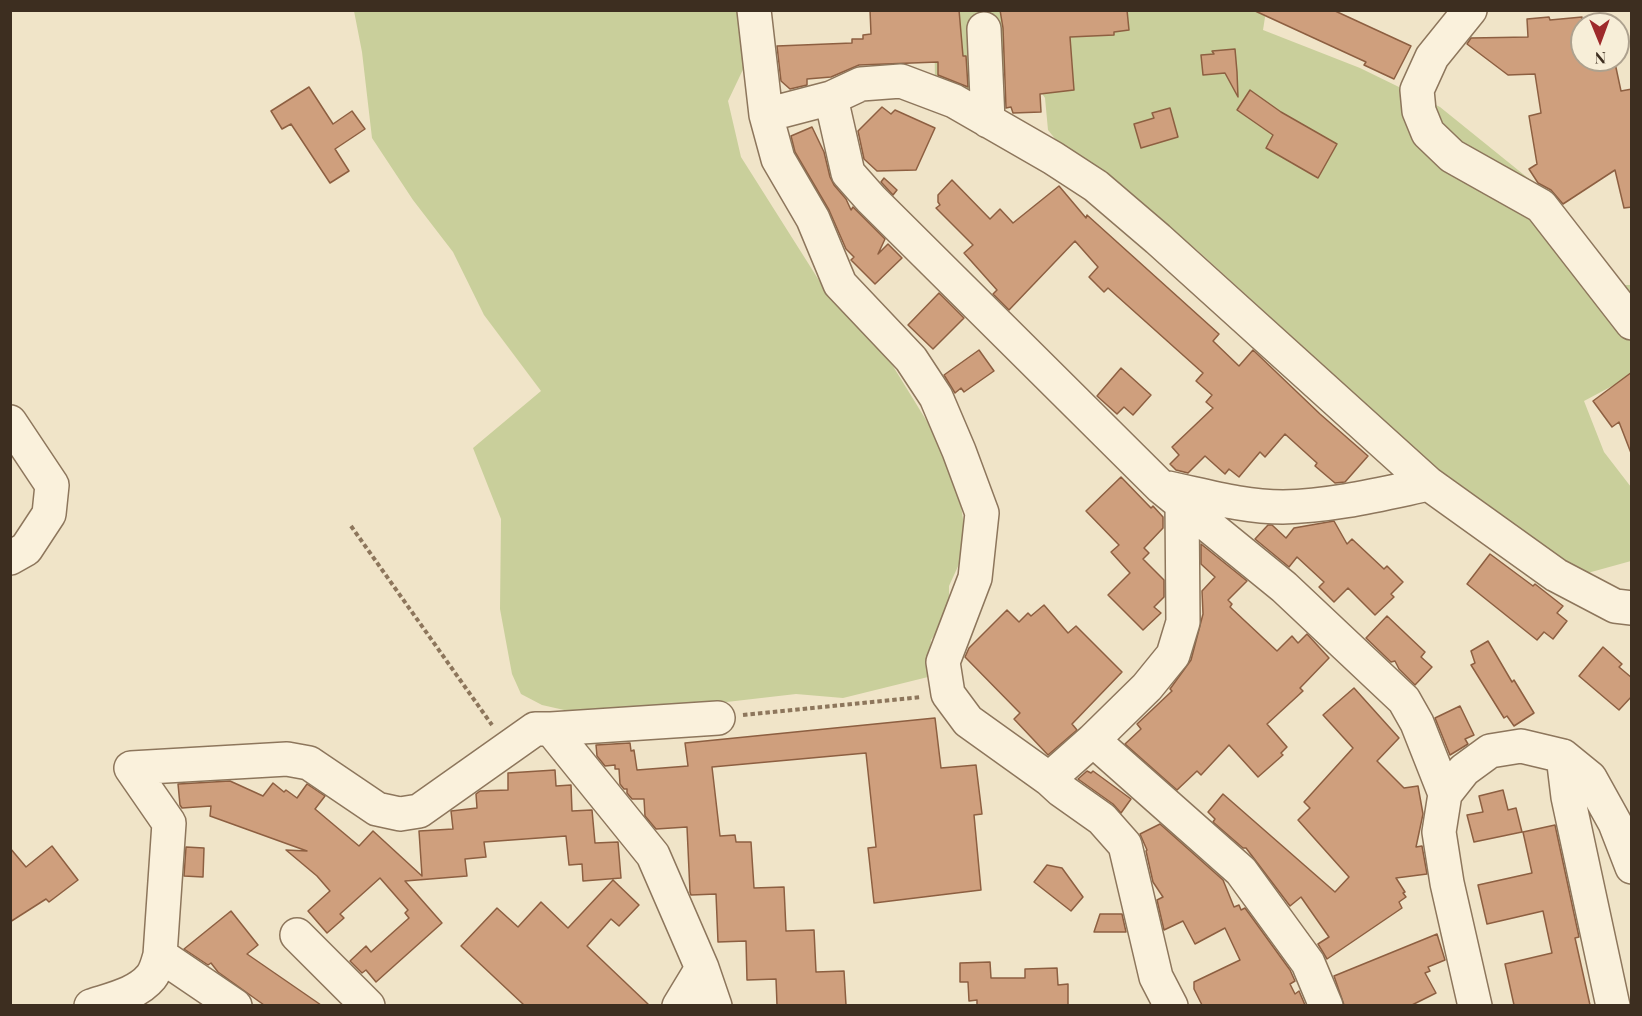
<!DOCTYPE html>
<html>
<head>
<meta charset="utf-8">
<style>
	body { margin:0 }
	#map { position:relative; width:1642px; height:1016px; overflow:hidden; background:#f0e4c8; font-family:"Playfair Display",serif }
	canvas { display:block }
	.frame { position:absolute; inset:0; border:12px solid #3d2e20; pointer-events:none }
	.north { position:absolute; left:1570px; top:12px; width:60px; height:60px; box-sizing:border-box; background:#f7eed8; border:2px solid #ada18e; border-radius:50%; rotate:179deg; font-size:16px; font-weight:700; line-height:24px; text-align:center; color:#3d2e20 }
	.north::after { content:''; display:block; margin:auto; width:21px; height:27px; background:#9e2a2b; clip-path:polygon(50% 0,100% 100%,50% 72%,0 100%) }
</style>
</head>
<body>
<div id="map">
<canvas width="1642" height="1016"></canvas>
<div class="frame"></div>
<div class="north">N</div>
</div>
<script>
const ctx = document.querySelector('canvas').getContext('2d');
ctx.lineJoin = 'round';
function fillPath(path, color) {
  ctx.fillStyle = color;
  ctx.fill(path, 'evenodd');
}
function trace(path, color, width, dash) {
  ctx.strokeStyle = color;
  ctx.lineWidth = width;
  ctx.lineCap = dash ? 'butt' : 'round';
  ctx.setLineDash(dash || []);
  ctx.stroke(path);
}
fillPath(new Path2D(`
	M354,11H747L758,38L728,101L741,157L827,293L880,345L939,441L959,492L964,526L960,562L949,586V614L931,640L928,677L843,698L796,694L657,710L573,712L542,705L521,694L512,674L500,609L501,519L473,448L541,391L484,315L453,252L413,200L372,138L362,52Z
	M934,11H1266L1263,30L1360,68L1440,107L1539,187L1620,285H1631V376L1584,401L1604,452L1631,487V561L1584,574L1436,468L1197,250L1056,140L1048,130L1045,98L1021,62L966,90L935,82Z`), '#c9cf9b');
const building = new Path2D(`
	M870,10H959L963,56H966L968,87L938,75V62L859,65L831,77L807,79V85L790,89L781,81L777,46L852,43V39H863V35L871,34Z
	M1000,10H1127L1129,30L1114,32V35L1070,37L1074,90L1040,94L1041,112L1013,113L1011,107L1006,108L1003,28Z
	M1253,10H1333L1411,46L1394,79L1364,65L1366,62Z
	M1549,17L1550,20L1582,17V60H1599V66L1615,63L1621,91L1632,89V207L1624,208L1615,170L1563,204L1551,190L1538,183L1529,169L1537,164L1529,116L1541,113L1535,74L1508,75L1467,44L1471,38L1528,37L1527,19Z
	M1235,49L1237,72L1238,97L1225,73L1203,75L1201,55L1214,54L1212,51Z
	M309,87L333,124L352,111L365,129L335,149L349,171L330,183L291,124L282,129L271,111Z
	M1250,90L1281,112L1337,144L1318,178L1266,148L1273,135L1237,110Z
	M882,107L891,114L895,110L935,128L916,170L877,171L864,159L858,131Z
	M1170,108L1178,137L1141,148L1134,124L1154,118L1152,113Z
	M812,127L824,152L830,177L834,185L846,199L851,210L853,207L885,239L878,254L888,244L902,258L875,284L851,260L854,257L846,249L829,210L795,152L791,136Z
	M884,178L897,190L893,195L881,182Z
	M952,180L990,219L1000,209L1013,223L1059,186L1086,218L1087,215L1219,334L1213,341L1239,366L1253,350L1320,414L1368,456L1345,482L1335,483L1315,466L1317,463L1285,434L1265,457L1260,452L1239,477L1229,469L1225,474L1205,456L1188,473L1176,470L1170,464L1179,455L1172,447L1213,408L1206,402L1212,395L1196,381L1203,373L1108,288L1104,292L1089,277L1098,267L1075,241L1009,310L993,294L997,290L964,253L973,245L936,208L940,205L938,202V195Z
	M939,293L964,318L933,349L908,325Z
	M979,350L994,371L964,392L961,388L955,393L944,375Z
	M1121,368L1151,395L1133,415L1124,407L1117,414L1097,396Z
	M1632,372V453H1631L1619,422L1612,427L1593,401Z
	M1121,477L1151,508L1153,506L1163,517V528L1144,548L1149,553L1143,559L1164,580V597L1154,607L1161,613L1143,630L1108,595L1130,573L1111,552L1119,545L1086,511Z
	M1334,521L1347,544L1352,539L1384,569L1387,566L1403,582L1391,594L1394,597L1375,615L1348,588L1334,602L1319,587L1324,582L1297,557L1289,567L1255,539L1268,525H1272L1286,538L1294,528Z
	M1201,544L1247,581L1228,600L1232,604L1230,607L1277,651L1292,636L1298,643L1307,634L1329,658L1300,688L1303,691L1267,724L1287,747L1281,753L1283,755L1258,777L1229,745L1201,775L1197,771L1177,790L1125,744L1141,729L1137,724L1172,691L1170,689L1191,660L1203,614L1202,591L1215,577L1201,564Z
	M1490,554L1533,586L1535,584L1563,606L1557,613L1567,621L1553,639L1544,632L1537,640L1467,584Z
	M1044,605L1068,633L1076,626L1122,672L1072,724L1077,730L1048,755L1014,719L1020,713L965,657L969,648L1007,610L1019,622L1028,613L1031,616Z
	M1387,616L1425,652L1421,657L1432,667L1415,685L1399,669L1395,661L1391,662L1366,638Z
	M1488,641L1512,682L1514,680L1534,713L1514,726L1507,716L1504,718L1471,665L1475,663L1471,651Z
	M1603,647L1622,664L1619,667L1632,678V696L1619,710L1579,676Z
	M1354,688L1399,738L1377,761L1404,788L1418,786L1423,814L1416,847L1422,846L1427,874L1396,878L1405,892L1403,893L1406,897L1399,902L1402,908L1327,959L1318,944L1329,937L1301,897L1290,906L1246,848H1243L1213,822L1215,819L1208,812L1223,794L1335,892L1349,877L1298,820L1310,808L1304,802L1353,748L1323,715Z
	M1460,706L1474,735L1465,739L1468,744L1450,755L1435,718Z
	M935,718L941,768L976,765L982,814L974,815L981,890L874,903L868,848L876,847L866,753L712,767L720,836L735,835L736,842H751L754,888L784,887L786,931L814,930L816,972L844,971L846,1005H777L776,979L747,980L746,941L718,942L716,894L691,895L690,892L687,827L656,829L645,816L644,799H632L627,793V789H624L620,784L619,769H615V765L605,766L597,756L596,745L630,743L631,751L634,750L637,770L688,766L685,743Z
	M555,770L556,786L571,785L572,811L592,810L595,843L618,842L621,878L583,881L582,864L569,865L566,836L484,842L486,857L465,859L467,876L405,881L442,923L376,982L366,970L362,973L350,961L366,946L371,952L409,918L405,913L408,910L380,878L340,914L344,918L327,933L308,911L330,891L317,876L286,850L307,851L210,816L211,806L182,808L180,805L178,784L230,781L263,796L273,783L284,792L286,790L297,798L307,784L325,796L315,809L359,846L373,831L422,876L419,831L453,829L451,811L477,808L476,794L480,791L508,790V773Z
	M1087,771L1091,773L1093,771L1131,799L1121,813L1113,804L1078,779Z
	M1503,790L1508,810L1516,808L1522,832L1474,842L1467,815L1483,812L1479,796Z
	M1160,824L1223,880L1234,907L1239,905L1241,910L1245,908L1290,970L1295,981L1290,984L1295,994L1299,991L1305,1005H1202L1194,989V982L1240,960L1225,928L1195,944L1183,921L1164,930L1157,900L1163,897L1153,882L1146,851L1147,850L1140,834Z
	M1555,825L1579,937L1575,938L1590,1005H1514L1505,964L1552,953L1543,911L1487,924L1478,885L1532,873L1523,832Z
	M52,846L78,880L49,902L46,899L10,922V848L26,867Z
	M186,847L204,848L203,877L184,876Z
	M1047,865L1062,868L1083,897L1071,911L1034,882Z
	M613,880L639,905L619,926L611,919L587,946L649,1005H524L461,946L497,908L518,927L541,902L568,928Z
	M231,911L258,945L247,954L321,1005H264L218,972L211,963L208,965L184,949Z
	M1100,914H1122L1126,932H1094Z
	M1437,934L1445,960L1428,967L1430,971L1425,973L1436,993L1412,1005H1344L1334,976Z
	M990,962L991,978H1025V969L1057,968L1058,985L1068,984V1005H977V1000L969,1001L968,982H960V963Z`);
fillPath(building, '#cf9f7d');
trace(building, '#8d5f41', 1.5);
const minor = new Path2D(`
	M754,10L766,115L778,159L813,219L840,284L911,359L936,397L959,451L982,513L975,578L943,662L948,694L968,721L1049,779L1093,740L1241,871L1308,963L1326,1006
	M1470,10L1432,57L1417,90L1419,111L1428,133L1452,156L1541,206L1632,323
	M984,29L988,121
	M831,98L848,173L871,199L1161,487L1284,587L1404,700L1417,723L1445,794
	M766,115L831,98L861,84L901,81L954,101L1053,158L1096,186L1158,239L1429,484L1556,575L1615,606L1632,608
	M10,422L52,485L49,514L26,549L10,558
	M1168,488C1206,496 1244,507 1283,507C1333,506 1381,494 1429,484
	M551,729L718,718
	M1093,740L1147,687L1173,655L1183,622L1182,502
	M1563,756L1568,797L1613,1006
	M1049,779L1061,790L1102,819L1125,845L1156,977L1171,1006
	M297,935L368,1006
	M91,1006C112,999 137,994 151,977C156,971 158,962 160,955
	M235,1006L160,955L169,823L131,768L287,759L309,763L377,809L400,814L419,811L535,729H551L653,855L702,968L715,1006
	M679,1006L702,968
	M1475,1006L1447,883L1439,832L1445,794L1464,770L1490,751L1521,746L1563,756L1590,778L1615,823L1632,867`);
trace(minor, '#8d765c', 36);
trace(new Path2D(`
	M351,526L492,725
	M743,715L921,697`), '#8d765c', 4, [4.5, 3]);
trace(minor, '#faf1dc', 33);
</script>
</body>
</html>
